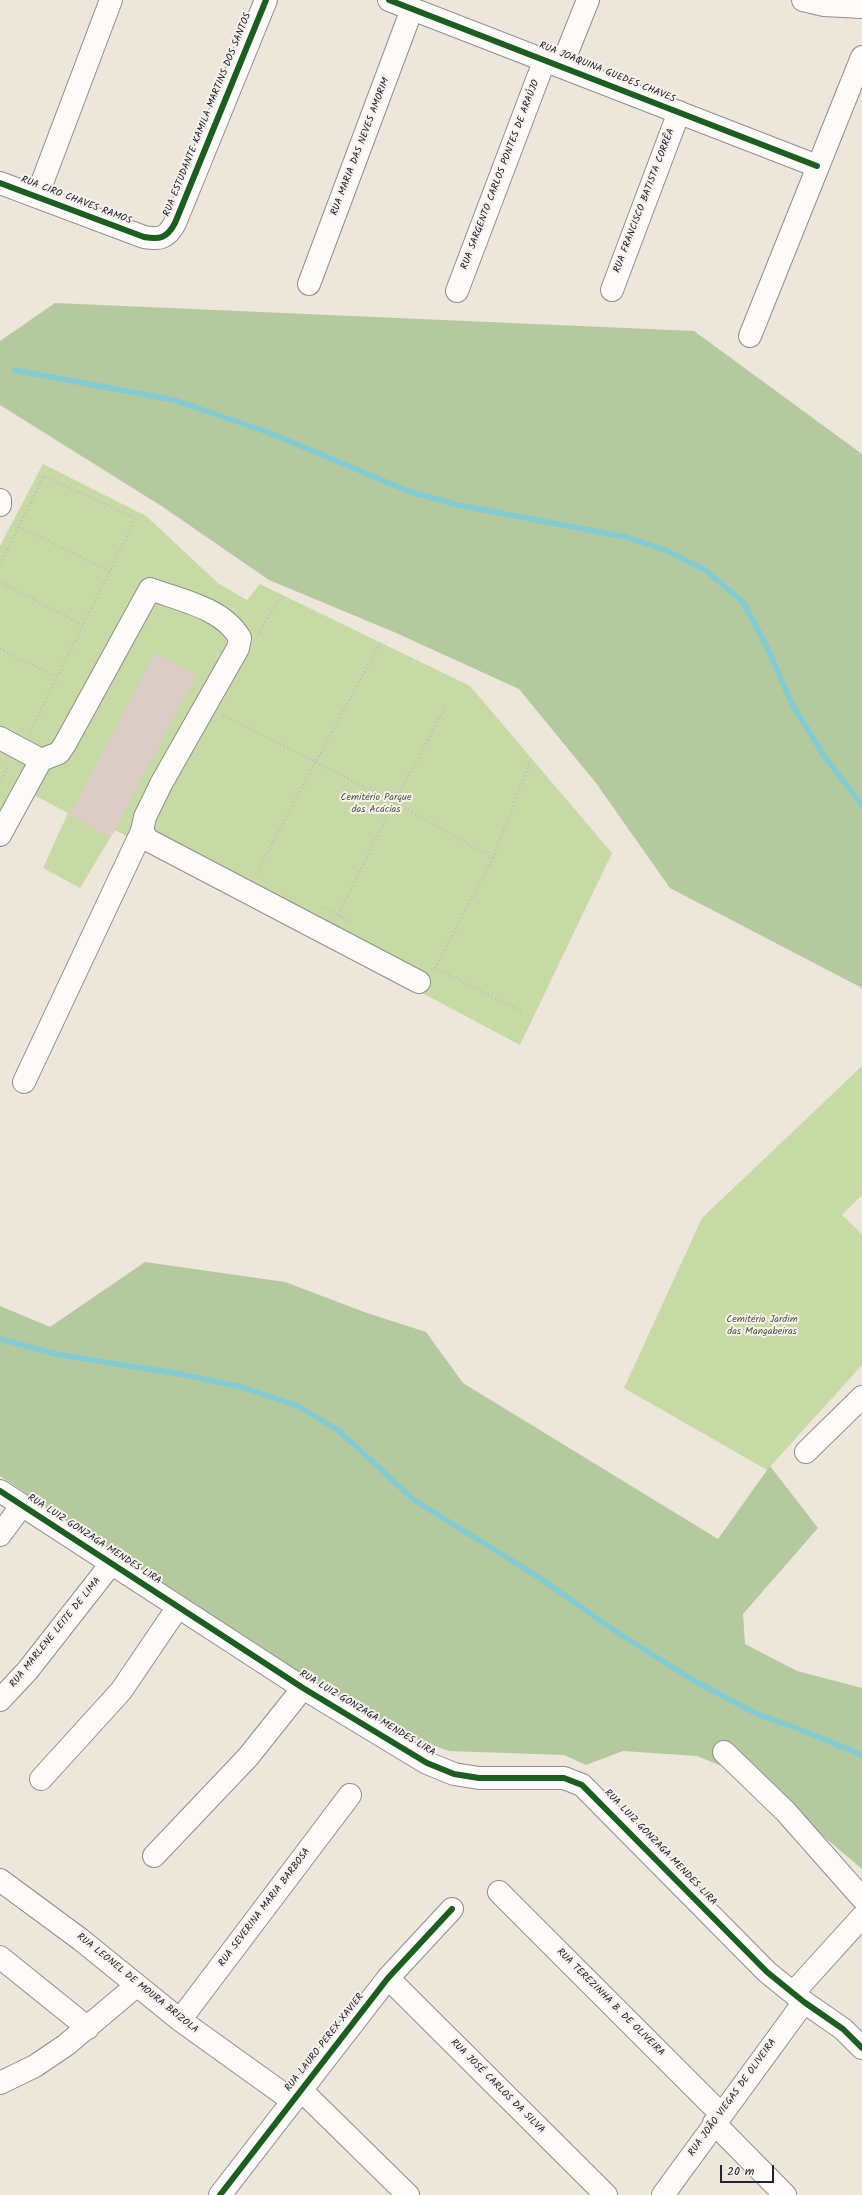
<!DOCTYPE html>
<html>
<head>
<meta charset="utf-8">
<style>
	body { margin:0 }
	#map { position:relative; width:862px; height:2195px; overflow:hidden; background:#ece6db; font-family:Kalam,sans-serif }
	canvas { display:block }
	.scale { position:absolute; left:720px; top:2165px; width:54px; height:18px; box-sizing:border-box; border:2px solid #22223b; border-top:0; padding-left:5px; font-size:12px; line-height:14px; white-space:nowrap; color:#22223b; -webkit-text-stroke:3px #f7f3e8; paint-order:stroke }
</style>
</head>
<body>
<div id="map">
<canvas width="862" height="2195"></canvas>
<div class="scale">20 m</div>
</div>
<script>
const ctx = document.querySelector('canvas').getContext('2d');
ctx.lineJoin = 'round';
function fillPath(path, color) {
  ctx.fillStyle = color;
  ctx.fill(path, 'evenodd');
}
function trace(path, color, width, dash) {
  ctx.strokeStyle = color;
  ctx.lineWidth = width;
  ctx.lineCap = dash ? 'butt' : 'round';
  ctx.setLineDash(dash || []);
  ctx.stroke(path);
}
function label(font, color, halo, rows, align = 'center') {
  ctx.font = font + ' Kalam,sans-serif';
  ctx.lineWidth = 4;
  ctx.setLineDash([]);
  ctx.textBaseline = 'middle';
  ctx.strokeStyle = halo;
  ctx.fillStyle = color;
  for (const [text, x, y, turn = 0] of rows) {
    ctx.save();
    ctx.translate(x, y);
    ctx.rotate((+turn || 0) * Math.PI / 180);
    ctx.textAlign = isNaN(turn) ? turn : align;
    if (halo) ctx.strokeText(text, 0, 0);
    ctx.fillText(text, 0, 0);
    ctx.restore();
  }
}
fillPath(new Path2D(`
	M43,464L146,516L219,584L247,600L260,584L470,686L612,853L520,1045L115,830L80,888L43,868L68,813L24,790L0,831V546Z
	M862,1066V1195L842,1215L862,1234V1365L767,1470L624,1388L702,1218Z`), '#c7daa6');
fillPath(new Path2D(`
	M55,303L694,331L862,454V988L670,888L596,783L519,689L394,632L269,580L163,507L0,405V341Z
	M145,1262L285,1282L367,1313L426,1332L463,1383L718,1539L770,1466L818,1528L743,1614L745,1644L797,1671L862,1688V1869L760,1782L697,1756L623,1751L586,1765L564,1755L449,1751L408,1736L326,1691L0,1476V1306L50,1327Z`), '#b4c99d');
trace(new Path2D(`
	M14,370L174,400L270,433L408,491L458,505L626,537L665,550L705,570L743,602L767,647L792,704L825,757L862,805
	M0,1339L60,1355L180,1374L242,1387L296,1405L338,1430L414,1500L540,1578L621,1635L693,1680L757,1714L799,1729L862,1755`), '#82cbd2', 5.5);
fillPath(new Path2D(`
	M155,653L196,675L111,837L70,815Z`), '#dcccc6');
const minor = new Path2D(`
	M389,0L817,166
	M803,0L824,5L862,7
	M562,65L588,0
	M0,183L144,237C160,240 167,238 175,223L266,0
	M37,196L111,0
	M309,284L412,9
	M612,290L679,112
	M457,291L545,59
	M750,336L862,57
	M0,500V505
	M0,738L41,760L59,753L65,744L150,589C180,600 223,608 240,638L238,648L161,784L145,817L142,831L148,840L419,982
	M0,835L41,760
	M24,1082L142,831
	M806,1452L862,1397
	M0,1491L303,1688L427,1763L454,1774L479,1778H564L582,1785L767,1972L804,2002L843,2029L862,2048
	M0,1535L22,1505
	M0,1700L28,1670L111,1564
	M724,1752L786,1812L862,1898
	M41,1779L121,1691L178,1607
	M154,1856L248,1757L303,1688
	M0,1880L80,1939L180,2020L293,2101
	M499,1892L721,2114
	M0,1957L88,2028
	M388,1978L606,2195
	M793,1993L862,1917
	M180,2020L350,1795
	M0,2083L35,2066L66,2045L136,1986
	M301,2090L408,2195
	M714,2123L785,2195
	M220,2195L388,1978L452,1909
	M663,2195L804,2002`);
trace(minor, '#918e8c', 24);
trace(new Path2D(`
	M19,527L110,571
	M0,564L44,476L136,518L30,732
	M0,582L83,625
	M259,633L279,598
	M0,649L57,677
	M223,715L394,802L493,858
	M0,783L9,765
	M256,873L380,643
	M322,906L353,923
	M338,915L394,802L446,706
	M434,968L523,1012
	M435,968L493,858L530,762`), '#bdbcbd', 2.5, [1, 3]);
trace(minor, '#fcfbfa', 22);
trace(new Path2D(`
	M389,0L817,166
	M0,183L144,237C160,240 167,238 175,223L266,0
	M0,1491L303,1688L427,1763L454,1774L479,1778H564L582,1785L767,1972L804,2002L843,2029L862,2048
	M220,2195L388,1978L452,1909`), '#1b5e20', 6);
label('10px', '#22223b', '#f7f3e8', [
	["RUA JOAQUINA GUEDES CHAVES",607,73,22],
	["RUA ESTUDANTE KAMILA MARTINS DOS SANTOS",208,115,-68],
	["RUA MARIA DAS NEVES AMORIM",361,147,-69],
	["RUA SARGENTO CARLOS PONTES DE ARAÚJO",501,175,-69],
	["RUA CIRO CHAVES RAMOS",76,201,21],
	["RUA FRANCISCO BATISTA CORRÊA",645,201,-69],
	["RUA LUIZ GONZAGA MENDES LIRA",94,1540,33],
	["RUA MARLENE LEITE DE LIMA",56,1633,-51],
	["RUA LUIZ GONZAGA MENDES LIRA",367,1714,31],
	["RUA LUIZ GONZAGA MENDES LIRA",660,1848,46],
	["RUA SEVERINA MARIA BARBOSA",265,1908,-53],
	["RUA LEONEL DE MOURA BRIZOLA",137,1984,39],
	["RUA TEREZINHA B. DE OLIVEIRA",610,2003,45],
	["RUA LAURO PEREX XAVIER",325,2043,-52],
	["RUA JOSÉ CARLOS DA SILVA",497,2087,45],
	["RUA JOÃO VIEGAS DE OLIVEIRA",733,2098,-54]
]);
label('10px', '#4a564e', '#f7f3e8', [
	["Cemitério Parque",376,798],
	["das Acácias",376,810],
	["Cemitério Jardim",762,1320],
	["das Mangabeiras",762,1332]
]);
</script>
</body>
</html>
